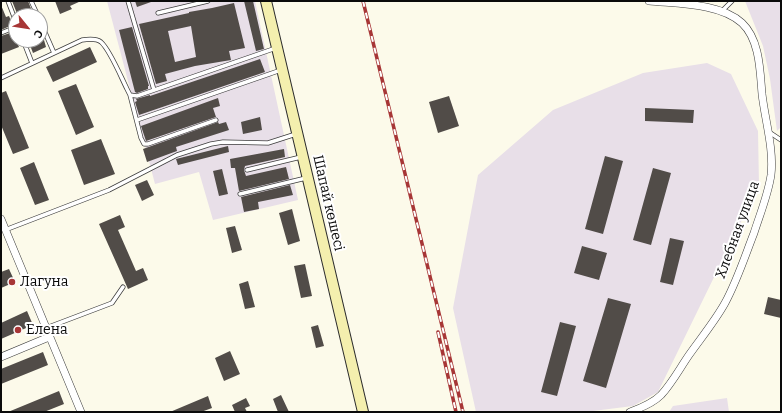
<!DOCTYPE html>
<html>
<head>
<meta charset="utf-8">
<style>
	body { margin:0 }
	#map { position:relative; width:782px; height:413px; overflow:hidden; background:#fcfaea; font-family:Bitter,serif }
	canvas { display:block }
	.frame { position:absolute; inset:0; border:2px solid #0a0a0a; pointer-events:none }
	.north { position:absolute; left:8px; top:8px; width:40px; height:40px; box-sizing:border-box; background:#fff; border:1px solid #9d9d9d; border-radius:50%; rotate:120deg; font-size:11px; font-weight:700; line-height:16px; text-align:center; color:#0a0a0a }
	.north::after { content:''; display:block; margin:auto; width:14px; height:18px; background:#a73636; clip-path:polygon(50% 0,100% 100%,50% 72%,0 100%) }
</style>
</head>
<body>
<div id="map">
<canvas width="782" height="413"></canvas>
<div class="frame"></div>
<div class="north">С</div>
</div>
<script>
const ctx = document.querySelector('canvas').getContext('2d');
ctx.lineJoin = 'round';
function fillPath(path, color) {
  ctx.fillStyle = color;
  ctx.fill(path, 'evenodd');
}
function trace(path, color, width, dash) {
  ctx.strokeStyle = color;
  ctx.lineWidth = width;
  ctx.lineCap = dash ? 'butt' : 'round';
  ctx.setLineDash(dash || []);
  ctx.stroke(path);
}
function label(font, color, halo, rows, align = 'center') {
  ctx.font = font + ' Bitter,serif';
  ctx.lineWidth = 4;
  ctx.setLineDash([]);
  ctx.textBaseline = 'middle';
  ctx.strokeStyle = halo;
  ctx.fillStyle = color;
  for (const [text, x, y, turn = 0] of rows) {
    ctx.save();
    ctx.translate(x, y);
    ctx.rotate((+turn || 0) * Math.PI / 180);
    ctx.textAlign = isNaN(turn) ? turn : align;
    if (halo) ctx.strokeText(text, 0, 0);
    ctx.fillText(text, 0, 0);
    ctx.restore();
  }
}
fillPath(new Path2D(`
	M107,1H255L298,200L213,220L199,172L155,184Z
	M745,1H781V127L777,131L770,79L763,46Z
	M707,63L731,74L758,131L759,185L658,392L633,406L585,412H476L453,308L478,175L553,110L643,73Z
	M727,398L729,412H669L673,406Z`), '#e8dfe8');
fillPath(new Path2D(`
	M12,1H28L34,16H18Z
	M55,1H81L70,6L72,9L60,14Z
	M135,1H151V2L137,7Z
	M244,1H253L264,49L256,51Z
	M234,3L245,48L229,51L231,60L195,66L165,74L167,81L156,84L139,24L189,13V12L212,8ZM191,26L196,57L175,62L168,31Z
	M1,5L6,17L9,16L12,23L10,24V26L1,30Z
	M132,27L149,86H148V89L137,93L135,92L119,30Z
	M13,32L19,47L1,54V36Z
	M28,40H44L46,47L33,53Z
	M90,47L97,62L53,82L46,67Z
	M260,59L265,72L139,115L135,102L137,101L136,99L150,95V96Z
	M76,84L94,127L76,135L58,91Z
	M6,91L29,148L13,154L1,125V93Z
	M449,96L459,126L438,133L429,102Z
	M218,98L220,106L213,108L216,117L146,141L141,126Z
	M645,108L694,110L693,123L645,121Z
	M260,117L262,130L243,134L241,122Z
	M218,122L219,124L226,122L229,130L176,147L177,151L147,162L143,149Z
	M101,139L115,174L84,185L71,150Z
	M228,146L229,152L178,165L176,159Z
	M284,149L285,157L245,166L244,170L246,176L286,167L289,179L239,191L235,168H231L230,159Z
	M605,156L623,161L603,234L585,229Z
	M34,162L49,200L35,205L20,168Z
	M653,168L671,173L651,245L633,240Z
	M222,169L228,194L219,196L213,171Z
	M147,180L154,195L142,201L135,185Z
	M290,185L293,195L258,202L259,209L244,212L241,197Z
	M292,209L300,241L288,245L279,213Z
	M120,215L125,227L118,230L136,271L143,268L148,280L128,289L99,224Z
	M235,226L242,250L232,253L226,228Z
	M670,238L684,241L673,285L660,282Z
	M582,246L607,253L599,280L574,273Z
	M305,264L312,296L301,298L294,266Z
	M9,269L15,282L1,288V272Z
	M248,281L255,307L245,309L239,284Z
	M768,297L781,300V318L764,314Z
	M608,298L631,304L606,388L583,381Z
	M27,311L33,325L1,339V323Z
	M560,322L576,326L557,396L541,392Z
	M318,325L324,346L316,348L311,327Z
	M230,351L240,374L224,381L215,358Z
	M43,352L48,365L1,384V369Z
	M59,391L64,404L44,412H8Z
	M281,395L289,412H278L273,399Z
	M208,396L212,408L201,412H170Z
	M246,398L250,406L245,408L247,412H235L232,405Z`), '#514c48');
const lane = new Path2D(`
	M8,1L16,22
	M31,1L38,16
	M128,1L154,90
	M722,11L732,1
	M158,13L208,1
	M40,21L54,53
	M1,33L16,27
	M23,40L32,63
	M1,78L82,40C88,39 96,38 101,42C110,50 121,77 127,89L130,95L137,96L276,48
	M130,95L141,138L144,144H148L216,120
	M137,120L281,70
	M769,132L781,140
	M247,170L301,157
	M240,194L306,178
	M5,230L109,190L177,155L211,144L223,142L268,143L296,134
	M46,328L112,303L123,287`);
const street = new Path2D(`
	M1,219L81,412
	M1,357L49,337
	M630,412C641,408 653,403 661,395C672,383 680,368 689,355C701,338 715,321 725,303C737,281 745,256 754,233C760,214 768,195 771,175C774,149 765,120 762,94C760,71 760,40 742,23C720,3 678,4 649,1`);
const secondary = new Path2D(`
	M266,1L363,412`);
trace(lane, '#3d3d3d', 5);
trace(street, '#3d3d3d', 8);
trace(secondary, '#2c2c2c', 12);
trace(lane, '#fff', 3.5);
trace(street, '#fff', 7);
trace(secondary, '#f4efae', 10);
const rail = new Path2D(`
	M363,1L463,412
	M438,332L456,412`);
trace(rail, '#a73636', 3.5);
trace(rail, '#fff', 2, [6]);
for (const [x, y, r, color] of [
	[12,282,4,"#a73636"],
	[18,330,4,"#a73636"]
]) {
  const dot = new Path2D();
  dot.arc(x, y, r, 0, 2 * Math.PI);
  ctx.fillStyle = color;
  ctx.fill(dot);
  trace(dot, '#fff', 1.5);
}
label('14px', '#0a0a0a', '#fff', [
	["Шапай көшесі",328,203,77],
	["Хлебная улица",738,230,-70]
]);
label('14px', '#0a0a0a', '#fff', [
	["Лагуна",20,282],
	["Елена",26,330]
], 'left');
</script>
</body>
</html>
